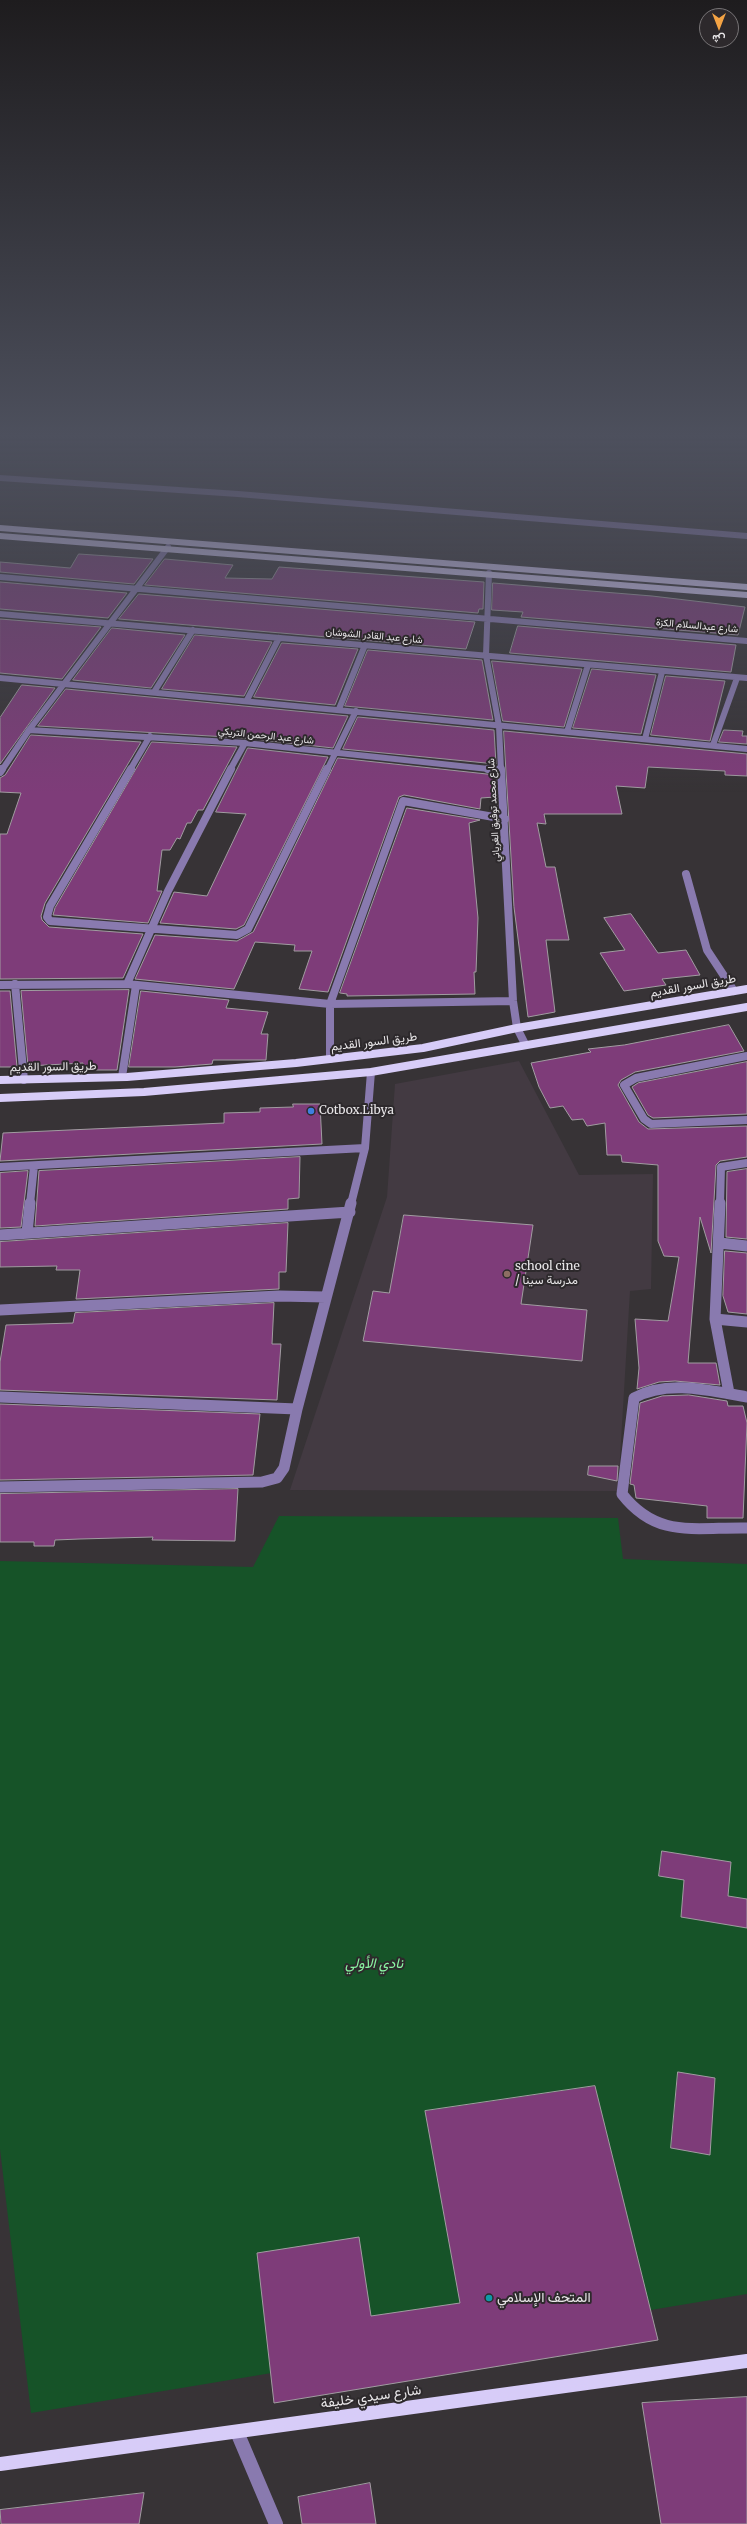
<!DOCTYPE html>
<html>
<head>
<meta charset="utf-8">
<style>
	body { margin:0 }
	#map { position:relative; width:747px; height:2524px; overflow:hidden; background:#373336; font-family:Merriweather,Vazirmatn,serif }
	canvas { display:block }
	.north { position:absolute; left:699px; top:8px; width:40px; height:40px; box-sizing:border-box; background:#2d292c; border:1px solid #787577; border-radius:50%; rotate:180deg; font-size:11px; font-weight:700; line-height:16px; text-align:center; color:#e8e6e8 }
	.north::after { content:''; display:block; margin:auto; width:14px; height:18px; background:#f4a344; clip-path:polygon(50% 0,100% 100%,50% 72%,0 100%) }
</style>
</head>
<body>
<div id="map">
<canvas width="747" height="2524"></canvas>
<div class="north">ش</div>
</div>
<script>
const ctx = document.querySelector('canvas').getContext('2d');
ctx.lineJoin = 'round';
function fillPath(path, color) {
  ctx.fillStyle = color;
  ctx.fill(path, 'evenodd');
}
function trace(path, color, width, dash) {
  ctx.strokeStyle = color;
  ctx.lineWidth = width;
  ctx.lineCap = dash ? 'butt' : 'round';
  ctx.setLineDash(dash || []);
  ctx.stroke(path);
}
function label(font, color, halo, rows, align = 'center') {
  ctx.font = font + ' Merriweather,Vazirmatn,serif';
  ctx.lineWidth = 4;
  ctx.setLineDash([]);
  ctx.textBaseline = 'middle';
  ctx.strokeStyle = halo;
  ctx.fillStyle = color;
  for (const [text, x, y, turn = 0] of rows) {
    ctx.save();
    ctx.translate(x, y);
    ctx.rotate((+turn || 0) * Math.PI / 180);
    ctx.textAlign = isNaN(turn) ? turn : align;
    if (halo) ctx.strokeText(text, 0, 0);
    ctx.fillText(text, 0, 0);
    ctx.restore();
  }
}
fillPath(new Path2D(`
	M519,1061L579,1175L653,1174L651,1289L630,1291L618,1491L290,1490L387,1197L395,1084Z`), '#433a42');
fillPath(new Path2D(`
	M279,1516L618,1518L623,1559L747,1564V2294L31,2413L0,2149V1561L253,1567Z`), '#165328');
const building = new Path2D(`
	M79,554L153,559L134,584L0,572V562L70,568Z
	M165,559L233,565L225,578L272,579L279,567L484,582L483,609H479L478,613L145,585Z
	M0,582L127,593L108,618L0,609Z
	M493,583L652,596L745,607L738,635L521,617L523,612L492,610Z
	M139,594L475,622L466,649L119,619Z
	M0,619L101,627L62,679L0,673Z
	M518,626L736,645L731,672L510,653Z
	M112,628L185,635L151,688L73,680Z
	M195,635L272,642L244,696L162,689Z
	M282,643L358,649L335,705L254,697Z
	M368,650L482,660L493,720L345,706Z
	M492,661L582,669L564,727L503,721Z
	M592,669L656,675L641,734L573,728Z
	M666,676L725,681L710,741L651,735Z
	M22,685L55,688L0,764V718Z
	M66,689L348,716L333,748L245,738L38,726Z
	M358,717L494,730L496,764L343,749Z
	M724,730L743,731L742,736H747V744L719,742Z
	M504,731L747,754V776L725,775V771L648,767L645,788L616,786L622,814H544L546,824L537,823L546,867H555L569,940H546L555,1012L528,1017L514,907Z
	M31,735L141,742L45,903L41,916L42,920L49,927L143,934L123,978L0,979V834H7L21,793L0,792V778L5,775Z
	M152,742L237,747L203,810H198L191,823H187L180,839L177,838L170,850H162L157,891H162L148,923L53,915L55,908Z
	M248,748L328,757L244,925L236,929L160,923L174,892L207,896L246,814L216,812Z
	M338,758L496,775L497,812L495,797L481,798L480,809L404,795L399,797L328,992L299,989L312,951H294L295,945L255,942L234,989L135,979L155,935L237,941L253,932Z
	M407,808L480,820L469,823L478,918L476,972H474L475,994L347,996V994L340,993Z
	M631,914L658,953L686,950L700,975L662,979L666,985L624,991L600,953L625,950L604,918Z
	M129,990L117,1070H82L83,1063L28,1066L21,991Z
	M0,991H10L17,1067H0Z
	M141,991L229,1000L226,1008L268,1012L261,1034H268L266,1060H213L212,1064L175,1067H129Z
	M729,1025L744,1051L635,1072L621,1080L618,1085L639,1122L648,1129L747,1126V1157L720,1161L716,1165L711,1253L700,1217L688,1363H716L720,1385L675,1381L659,1382L637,1389L639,1368L635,1319L668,1321L679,1257L664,1256L658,1241V1165L622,1162L621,1155H607L605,1123L587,1126L583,1119L572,1120L563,1106L550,1108L539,1087L531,1063L591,1052L588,1049L624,1045Z
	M747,1062V1114L653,1118L648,1115L632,1087L638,1083Z
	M293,1104H320L322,1144L0,1161L3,1133L224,1123V1113L260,1112V1108L293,1107Z
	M300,1157L299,1198L288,1199V1209L35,1226L39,1171Z
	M747,1169V1239L726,1237L727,1172Z
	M28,1171L21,1227L0,1228V1173Z
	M404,1215L533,1225L521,1304L587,1310L582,1361L363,1341L373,1291L389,1293Z
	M288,1223L286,1272H279V1289L76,1299L80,1270H56L57,1266L0,1267V1242Z
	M725,1251L747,1253V1314L728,1312L723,1296Z
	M274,1303L272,1344H281L277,1400L0,1390V1362L6,1325L73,1323L75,1313Z
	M689,1395L727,1401L728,1406H743L747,1423L743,1518H707V1506L636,1498L634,1485L630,1484L640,1403L662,1396Z
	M0,1404L260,1414L253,1475L0,1480Z
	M589,1466H618L617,1481L588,1475Z
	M238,1489L235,1541L152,1540L153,1537L80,1539L55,1540L54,1546H34V1542H0V1494Z
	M662,1851L731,1862L728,1896L747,1899V1928L681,1917L684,1880L659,1876Z
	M678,2072L715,2078L710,2155L671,2148Z
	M595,2086L658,2340L274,2403L257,2253L359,2237L371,2316L460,2303L425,2111Z
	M747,2397V2524H661L642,2403Z
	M370,2483L376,2524H302L298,2497Z
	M144,2493L139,2524H1L0,2510Z`);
fillPath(building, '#7e3c79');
trace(building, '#a19ca1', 1);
trace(new Path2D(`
	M0,478L238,494L747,536
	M489,573L486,655L499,726L501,770
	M0,577L747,641
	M0,614L747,678
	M0,678L747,749
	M154,692L193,630
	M247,700L279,638
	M339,709L365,645
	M29,730L245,743L498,770
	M567,732L588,665
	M645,739L662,672
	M713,745L737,678
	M2,770L29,730L168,547
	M130,770L150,736
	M230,770L245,743
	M327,770L356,711`), '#897aaf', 6);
trace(new Path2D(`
	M131,769L50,906L47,917L50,921L237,935L248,929L327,769
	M488,769L501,770
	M501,769L513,1001L517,1028L525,1044
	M0,772L2,769
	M686,874L707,950L734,991
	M15,984L24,1080
	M127,984L168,891L231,769
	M0,985L127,984L330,1004L513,1001
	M747,1056L636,1078L624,1085L644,1119L651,1124L747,1120
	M330,1059V1004L403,801L505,819
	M122,1077L136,985
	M0,1167L365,1148
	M30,1204L34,1166
	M351,1204L365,1148L371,1072
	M720,1204L721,1167L747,1163`), '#897aaf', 8);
trace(new Path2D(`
	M720,1203L715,1319L729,1393
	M27,1233L30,1203
	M0,1235L350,1212
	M720,1243L747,1246
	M0,1310L279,1296L326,1297
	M715,1319L747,1322
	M0,1397L297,1409
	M747,1397C712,1391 667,1379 634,1398L622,1494C657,1539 695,1527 747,1528
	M0,1487L262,1482L277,1478L284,1468L297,1409L351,1203`), '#897aaf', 11);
trace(new Path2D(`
	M237,2432L276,2524`), '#897aaf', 14);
trace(new Path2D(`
	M0,528L747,587
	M0,536L747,595`), '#d7ccf8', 6);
trace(new Path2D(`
	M0,1080L127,1077L296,1063L423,1048L517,1028L747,989
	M0,1098L144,1092L371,1072L747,1007`), '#d7ccf8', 8);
trace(new Path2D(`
	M0,2464L747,2361`), '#d7ccf8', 14);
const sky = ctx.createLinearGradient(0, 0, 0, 793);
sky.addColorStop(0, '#1e1c1e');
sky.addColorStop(0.55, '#4d505d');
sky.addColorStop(1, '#4d505d00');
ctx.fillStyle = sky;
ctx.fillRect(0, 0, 747, 793);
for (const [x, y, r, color] of [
	[311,1111,4,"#3f7fe0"],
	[507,1274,4,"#8d6e63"],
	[489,2298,4,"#0f9aa8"]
]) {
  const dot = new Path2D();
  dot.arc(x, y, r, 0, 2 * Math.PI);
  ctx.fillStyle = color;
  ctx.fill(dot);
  trace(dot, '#2d292c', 1.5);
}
label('10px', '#e8e6e8', '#2d292c', [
	["شارع عبدالسلام الكزة",697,626,5],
	["شارع عبد القادر الشوشان",374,636,5],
	["شارع عبد الرحمن التريكي",266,736,6],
	["شارع محمد توفيق الغرياني",494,810,-93]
]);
label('12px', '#e8e6e8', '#2d292c', [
	["طريق السور القديم",693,986,-10],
	["طريق السور القديم",374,1042,-7],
	["طريق السور القديم",53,1067,-1]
]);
label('12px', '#e8e6e8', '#2d292c', [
	["Cotbox.Libya",319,1111],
	["school cine",515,1267],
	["/ مدرسة سينا",515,1281]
], 'left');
label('italic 14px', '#8af4a2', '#2d292c', [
	["نادي الأولي",374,1964]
]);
label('14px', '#e8e6e8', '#2d292c', [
	["المتحف الإسلامي",497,2298]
], 'left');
label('14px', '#e8e6e8', '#2d292c', [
	["شارع سيدي خليفة",371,2397,-8]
]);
</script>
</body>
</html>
